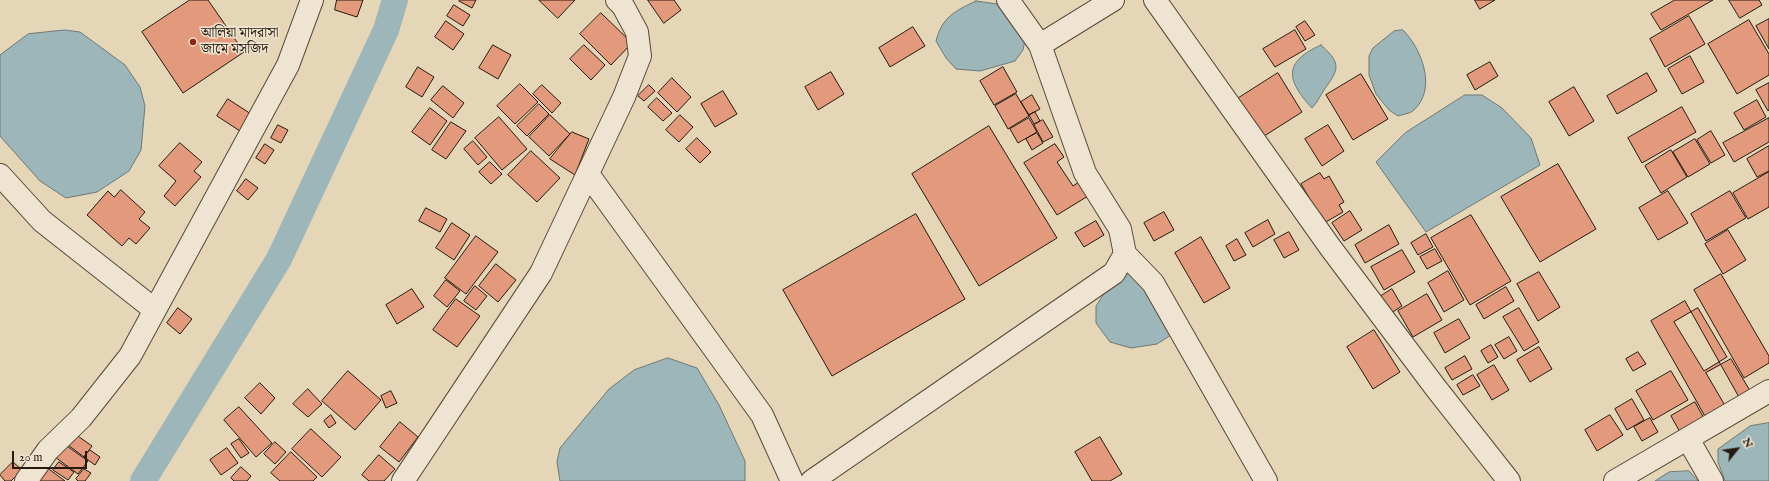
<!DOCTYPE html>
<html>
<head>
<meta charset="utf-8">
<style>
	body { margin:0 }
	#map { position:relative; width:1769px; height:481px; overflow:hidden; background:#e5d6b8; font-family:"IM FELL English",serif }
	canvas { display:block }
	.north { position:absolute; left:1717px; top:429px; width:40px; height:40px; -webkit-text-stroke:3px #eee4d1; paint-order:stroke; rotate:60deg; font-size:11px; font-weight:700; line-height:16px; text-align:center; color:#261a0e }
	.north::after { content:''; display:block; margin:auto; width:14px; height:18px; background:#261a0e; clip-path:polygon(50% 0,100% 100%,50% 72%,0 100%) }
	.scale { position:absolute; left:12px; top:451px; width:75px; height:18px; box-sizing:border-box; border:2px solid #261a0e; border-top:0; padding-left:5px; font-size:12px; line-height:14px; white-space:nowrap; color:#261a0e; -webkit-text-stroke:3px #eee4d1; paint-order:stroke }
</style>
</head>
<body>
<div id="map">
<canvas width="1769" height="481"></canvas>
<div class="north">N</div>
<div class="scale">20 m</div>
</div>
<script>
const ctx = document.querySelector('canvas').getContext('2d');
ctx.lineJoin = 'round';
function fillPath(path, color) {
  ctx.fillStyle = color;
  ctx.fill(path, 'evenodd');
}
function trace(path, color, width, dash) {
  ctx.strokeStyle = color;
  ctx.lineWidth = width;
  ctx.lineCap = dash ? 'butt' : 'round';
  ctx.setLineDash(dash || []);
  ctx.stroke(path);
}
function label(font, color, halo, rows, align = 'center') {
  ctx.font = font + ' "IM FELL English","Noto Serif Bengali",serif';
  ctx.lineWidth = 3;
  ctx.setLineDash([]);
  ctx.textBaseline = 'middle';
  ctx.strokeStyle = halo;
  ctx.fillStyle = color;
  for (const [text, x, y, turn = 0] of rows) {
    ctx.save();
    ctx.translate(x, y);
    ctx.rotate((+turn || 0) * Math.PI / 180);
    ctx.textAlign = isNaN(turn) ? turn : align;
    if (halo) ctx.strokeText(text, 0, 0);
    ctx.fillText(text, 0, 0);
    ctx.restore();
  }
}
const water = new Path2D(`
	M976,1L1004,5L1025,40L1023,50L1015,61L980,71L956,69L946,58L936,41C942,17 955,11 976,1Z
	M65,30L80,32L125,65L140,87L145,106L141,150L129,171L97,192L66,198L40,181L0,136V55L28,34Z
	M1403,30C1421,48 1437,87 1415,109C1411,114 1403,114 1398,116L1389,110L1376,94L1369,75V56L1373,48L1394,31Z
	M1321,45C1342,64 1339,69 1324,90C1320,96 1317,103 1312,108C1286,80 1283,62 1321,45Z
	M1465,95H1482L1502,108L1531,138L1540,165L1426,232L1376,162L1405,133Z
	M1144,271L1174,333L1157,344L1131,348L1110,342L1096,323V306L1107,289L1121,274Z
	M668,358L697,368L719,405L745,461V481H560L557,462L560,448L609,389L634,370Z
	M1769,423V481H1725L1718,462V449L1750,426Z
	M1689,471L1698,481H1655L1669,472Z`);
fillPath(water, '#9cb6ba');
trace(water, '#6d7875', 1);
trace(new Path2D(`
	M143,481L279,259L386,30L395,0`), '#9cb6ba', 26);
const building = new Path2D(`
	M190,0H208L244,52L183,93L142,32Z
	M337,0H363L357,17L335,10Z
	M460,0H476L472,8L459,1Z
	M539,0H575L558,18Z
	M648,0H674L681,10L664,23Z
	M1475,0H1495L1480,9Z
	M1675,0H1713L1661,30L1651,14Z
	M1729,0H1759L1762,5L1740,18Z
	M454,5L470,15L463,26L447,16Z
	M601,13L632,43L611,65L580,34Z
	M1689,16L1705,44L1665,67L1650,39Z
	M1769,19V49L1756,26Z
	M1749,20L1769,54V75L1737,94L1708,44Z
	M446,21L464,34L453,50L435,37Z
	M1305,21L1315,35L1305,41L1296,27Z
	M913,27L925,46L890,67L879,48Z
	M1295,30L1306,49L1275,67L1263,49Z
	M493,45L511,55L498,79L479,68Z
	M584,45L605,65L591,80L570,59Z
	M1690,56L1704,82L1682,94L1668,69Z
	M1490,62L1498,76L1475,90L1467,75Z
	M418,67L434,77L422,97L406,87Z
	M1003,67L1017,92L994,105L980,81Z
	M831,72L844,94L818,110L805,87Z
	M1278,73L1302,112L1258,140L1234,101Z
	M1647,73L1657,91L1617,114L1607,96Z
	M1361,74L1388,119L1353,140L1326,95Z
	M672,78L691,97L677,112L658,93Z
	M1769,83V110L1768,111L1756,90Z
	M520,84L538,102L515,124L497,106Z
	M542,85L561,103L552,113L533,94Z
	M649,85L655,91L644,101L638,96Z
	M443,86L464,103L453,118L431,100Z
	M1574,87L1594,121L1569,136L1549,102Z
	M723,91L737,114L715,127L701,104Z
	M1016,94L1029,116L1008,129L995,106Z
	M1032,95L1040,109L1029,115L1021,102Z
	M657,98L672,113L663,121L648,107Z
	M228,99L251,114L240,131L217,116Z
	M1757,100L1766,117L1744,130L1734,113Z
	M539,104L549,114L527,136L517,126Z
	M1682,107L1696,132L1642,163L1628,138Z
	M430,108L447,121L430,145L412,132Z
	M1035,112L1040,121L1034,124L1029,115Z
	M550,115L570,134L549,156L529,137Z
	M680,115L693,127L679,142L666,130Z
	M499,117L527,149L502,170L475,138Z
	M1029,118L1037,132L1018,143L1010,129Z
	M1769,118V142L1734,162L1723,143Z
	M1043,120L1053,137L1043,142L1034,125Z
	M451,122L466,131L446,159L432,150Z
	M278,125L288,130L281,143L271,138Z
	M1328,125L1344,151L1322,166L1305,139Z
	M989,126L1057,238L979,286L912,174Z
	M1711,131L1725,155L1711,163L1697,140Z
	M572,132L589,139L575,175L550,159Z
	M1037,133L1043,143L1032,150L1026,139Z
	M697,138L711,152L700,163L686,149Z
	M1695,139L1710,164L1688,177L1673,152Z
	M473,141L487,157L478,165L464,149Z
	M180,143L202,162L194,171L201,177L175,206L164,196L176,181L159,166Z
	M265,144L274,150L265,164L256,158Z
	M1055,144L1064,157L1057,162L1073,186L1079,182L1088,196L1057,215L1024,163Z
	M1769,146V171L1757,177L1747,159Z
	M1671,150L1687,177L1661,193L1645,166Z
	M531,151L560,178L537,202L508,175Z
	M490,162L502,174L491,184L479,172Z
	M1558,164L1596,229L1540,262L1501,197Z
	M1769,172V207L1748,219L1733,193Z
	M1320,173L1324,179L1329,176L1344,202L1339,205L1343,212L1324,223L1301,184Z
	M246,179L258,188L248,200L237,191Z
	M121,190L145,212L139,219L150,228L136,244L129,238L122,246L87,215L108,191L114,197Z
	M1668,191L1688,223L1658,240L1639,208Z
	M1730,191L1746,218L1706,241L1691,214Z
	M426,208L447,219L440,232L419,221Z
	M1350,211L1362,230L1344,241L1332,223Z
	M1164,212L1174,230L1154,241L1144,223Z
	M916,214L965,299L832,376L783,290Z
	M1471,215L1511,281L1470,305L1431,238Z
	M1268,220L1275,234L1253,247L1245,233Z
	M1096,221L1104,235L1084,247L1075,233Z
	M452,223L470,235L454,260L436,248Z
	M1389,225L1399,244L1365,263L1355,245Z
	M1728,230L1746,260L1723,274L1705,244Z
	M1289,232L1299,250L1284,258L1274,240Z
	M1426,234L1433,247L1418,255L1411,243Z
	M476,236L498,252L466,294L445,278Z
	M1201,237L1230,288L1204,303L1175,253Z
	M1237,239L1246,255L1234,261L1226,246Z
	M1435,249L1442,261L1427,269L1420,257Z
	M1402,250L1415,272L1384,290L1371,267Z
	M496,264L516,280L498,302L479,286Z
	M1448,271L1464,300L1444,312L1428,283Z
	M1539,272L1560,307L1538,321L1517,284Z
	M1721,274L1769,356V363L1744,378L1694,290Z
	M446,280L460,291L447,307L434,296Z
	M475,286L487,296L476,310L464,301Z
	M1506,287L1514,301L1484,319L1476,305Z
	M412,289L424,307L397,324L386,305Z
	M1392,289L1402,306L1388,315L1378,298Z
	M1427,294L1442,320L1413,337L1398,311Z
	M456,299L480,316L457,347L433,330Z
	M1685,301L1740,399L1706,418L1651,321Z
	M178,308L192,319L180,334L167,323Z
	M1519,308L1539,342L1524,351L1503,317Z
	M1698,308L1727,357L1704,371L1674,322Z
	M1459,319L1470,338L1445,353L1434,333Z
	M1374,330L1400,372L1373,389L1347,347Z
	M1509,337L1517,351L1504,359L1495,345Z
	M1491,345L1498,357L1488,363L1481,351Z
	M1539,347L1552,369L1530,382L1517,360Z
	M1638,352L1646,364L1633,371L1626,359Z
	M1465,356L1472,369L1452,380L1445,368Z
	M1731,359L1752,394L1727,409L1706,373Z
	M1494,365L1509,390L1492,400L1477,375Z
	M348,371L381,400L355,430L322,401Z
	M1671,371L1688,400L1653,420L1636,391Z
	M1473,375L1480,386L1463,395L1457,385Z
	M260,383L275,398L261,414L245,398Z
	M308,389L322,404L308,417L293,404Z
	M391,391L397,403L386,408L381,396Z
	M1632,399L1644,420L1627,430L1615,409Z
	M1695,402L1705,420L1681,434L1671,416Z
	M239,407L272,443L256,457L224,420Z
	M331,415L336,423L329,428L324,421Z
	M1610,415L1623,435L1597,451L1585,430Z
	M1650,418L1658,432L1642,441L1634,427Z
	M400,422L418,437L399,462L380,447Z
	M311,429L341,457L322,477L292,449Z
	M75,434L92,446L84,457L68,445Z
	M1100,437L1122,474L1110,481H1092L1075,452Z
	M239,439L249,453L241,458L231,444Z
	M275,442L286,452L275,464L264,454Z
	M64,444L88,461L78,474L55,457Z
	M227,448L238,463L221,475L210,460Z
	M90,450L100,457L95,465L84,457Z
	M291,452L317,477L313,481H280L271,473Z
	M379,455L395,469L384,481H369L362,475Z
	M13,462L22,470L11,481H5L0,475Z
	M59,462L74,472L68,480L53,470Z
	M42,464L65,481H38Z
	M241,467L251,476L247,481H234L231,478Z
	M84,469L91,473L85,481H78L76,479Z`);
fillPath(building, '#e3997b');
trace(building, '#261a0e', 1);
const minor = new Path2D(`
	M1155,0L1330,247L1435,387L1509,481
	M1040,45L1113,0
	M588,174L762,415L792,481
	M0,175L42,221L155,310
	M1125,254L1153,283L1266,481
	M1688,439L1712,481
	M26,481L48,450L81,418L130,356L288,65L312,0
	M403,481L541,273L624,97L640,56L637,32L623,6L617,0
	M812,481L1114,273L1125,254L1120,229L1085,173L1040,45L1008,0
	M1615,481L1769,391`);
trace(minor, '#564938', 24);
trace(minor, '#eee4d1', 22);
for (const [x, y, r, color] of [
	[193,42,4,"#8f2418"]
]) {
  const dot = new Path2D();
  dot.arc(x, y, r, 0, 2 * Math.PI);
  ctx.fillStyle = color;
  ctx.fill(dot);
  trace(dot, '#eee4d1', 1.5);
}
label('14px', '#261a0e', '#eee4d1', [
	["আলিয়া মাদরাসা",201,34],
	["জামে মসজিদ",201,50]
], 'left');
</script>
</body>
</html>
